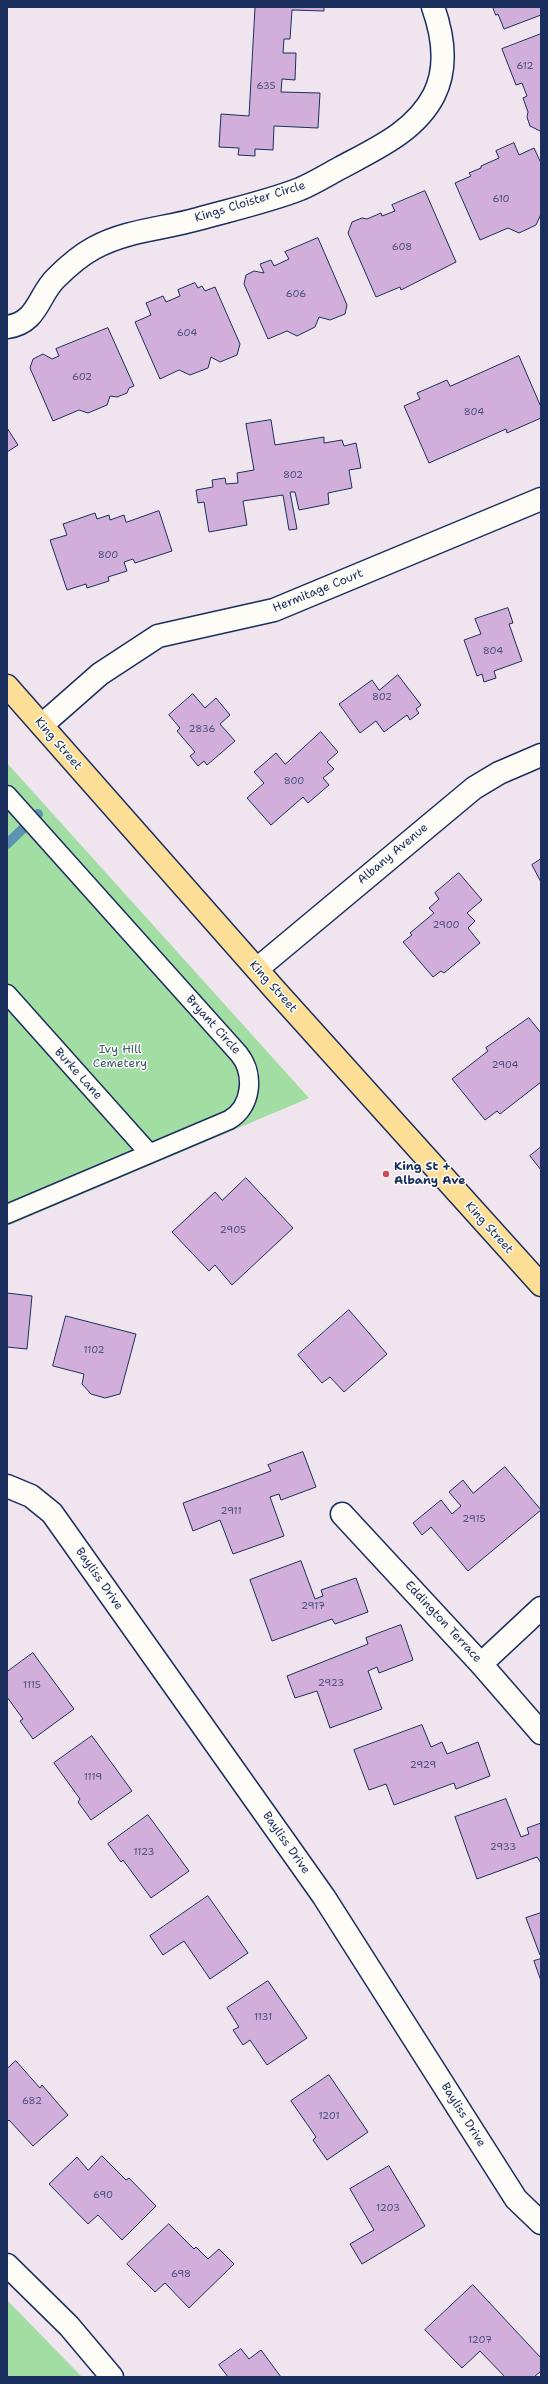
<!DOCTYPE html>
<html>
<head>
<meta charset="utf-8">
<style>
	body { margin:0 }
	#map { position:relative; width:548px; height:2384px; overflow:hidden; background:#f0e5ee; font-family:"Shantell Sans",sans-serif }
	canvas { display:block }
	.frame { position:absolute; inset:0; border:8px solid #1b2f5e; pointer-events:none }
</style>
</head>
<body>
<div id="map">
<canvas width="548" height="2384"></canvas>
<div class="frame"></div>
</div>
<script>
const ctx = document.querySelector('canvas').getContext('2d');
ctx.lineJoin = 'round';
function fillPath(path, color) {
  ctx.fillStyle = color;
  ctx.fill(path, 'evenodd');
}
function trace(path, color, width, dash) {
  ctx.strokeStyle = color;
  ctx.lineWidth = width;
  ctx.lineCap = dash ? 'butt' : 'round';
  ctx.setLineDash(dash || []);
  ctx.stroke(path);
}
function label(font, color, halo, rows, align = 'center') {
  ctx.font = font + ' "Shantell Sans",sans-serif';
  ctx.lineWidth = 3;
  ctx.setLineDash([]);
  ctx.textBaseline = 'middle';
  ctx.strokeStyle = halo;
  ctx.fillStyle = color;
  for (const [text, x, y, turn = 0] of rows) {
    ctx.save();
    ctx.translate(x, y);
    ctx.rotate((+turn || 0) * Math.PI / 180);
    ctx.textAlign = isNaN(turn) ? turn : align;
    if (halo) ctx.strokeText(text, 0, 0);
    ctx.fillText(text, 0, 0);
    ctx.restore();
  }
}
fillPath(new Path2D(`
	M7,763L309,1098L7,1226Z
	M7,2300L81,2376L82,2377H7Z`), '#a2dda3');
trace(new Path2D(`
	M7,844L38,814`), '#5d94b0', 10);
const building = new Path2D(`
	M237,7H324V11L292,10L290,39H284L283,53H296L295,80L282,79L281,92L320,93L318,128L274,126L273,150L255,149V156L238,155L239,148L219,147L221,114L249,116L255,8Z
	M493,7H541V15L504,29L498,14L496,15Z
	M541,34V130L540,131L530,126L527,117L528,112L523,98L527,96L522,83L516,85L502,49Z
	M514,143L519,155L534,148L541,163V214L536,225L519,233L508,228L480,240L455,183L471,176L469,173L481,168V166L499,158L496,151Z
	M425,191L456,262L401,290L400,287L376,297L348,233L352,222L362,218L367,219L381,213L382,216L395,211L392,205Z
	M318,238L347,305L345,314L330,320L319,317L315,327L297,336L287,331L268,339L244,284L246,275L254,271L264,273L260,264L271,260L274,266L289,259L285,252Z
	M195,283L198,288L202,286L205,291L215,287L240,344L237,355L220,362L211,357L208,368L190,375L179,370L160,379L135,322L151,315L146,303L163,296L166,302L180,296L178,290Z
	M108,328L134,386L129,388L127,393L117,397L110,396L107,405L88,413L79,410L53,421L30,368L33,359L43,354L52,359L59,356L56,349Z
	M519,356L541,407V418L507,433L506,429L429,463L404,406L420,399L417,393L447,380L450,386Z
	M271,420L275,445L324,437V443L342,440L344,446L356,443L361,468L349,470L352,488L328,493L329,504L299,510L295,492H290L297,529L289,530L283,495L243,501L247,525L209,532L204,502L198,503L196,490L213,487L212,480L225,478L226,484L238,483L237,473L254,470L246,424Z
	M7,428L18,445L7,452Z
	M159,511L172,551L135,563L133,559L124,562L127,571L108,577L109,581L87,588L86,584L67,590L50,540L67,535L63,524L95,513L97,519L109,515L110,520L124,515L126,522Z
	M508,608L513,623L509,624L522,661L494,671L496,678L484,682L482,674L477,676L464,640L481,634L475,619Z
	M398,675L421,705L416,709L419,713L410,720L407,715L384,732L376,721L360,733L339,704L372,680L379,690Z
	M193,694L205,708L216,698L230,715L220,724L235,741L207,765L204,761L198,766L190,756L195,752L177,731L180,728L169,715Z
	M321,732L338,752L327,762L334,769L323,778L329,785L308,803L303,797L271,825L247,798L264,783L254,772L276,753L285,764Z
	M541,859V882L532,865Z
	M459,873L482,900L467,913L475,921L468,928L480,943L444,973L441,971L433,977L403,942L412,935L410,933L434,913L429,908L439,899L435,893Z
	M529,1018L541,1033V1082L500,1114L497,1111L485,1120L452,1079L488,1051L486,1048Z
	M541,1147V1170L530,1156Z
	M246,1178L293,1228L232,1285L215,1265L209,1271L172,1232L215,1192L222,1200Z
	M7,1293L32,1296L27,1349L7,1347Z
	M349,1310L387,1354L344,1392L330,1377L322,1383L298,1355Z
	M66,1316L136,1334L120,1394L105,1398L91,1394L82,1384L84,1374L53,1366Z
	M303,1452L316,1487L281,1500L279,1494L270,1497L284,1536L233,1554L220,1520L193,1531L183,1503L271,1471L268,1465Z
	M505,1467L541,1510L468,1571L431,1527L422,1535L413,1523L441,1500L452,1514L461,1506L449,1492L463,1480L473,1493Z
	M301,1561L315,1599L323,1596L321,1590L356,1578L368,1612L335,1624L332,1619L272,1641L250,1580Z
	M401,1625L413,1660L379,1673L377,1667L368,1671L382,1709L330,1728L317,1691L295,1698L287,1676L368,1644L366,1638Z
	M33,1653L74,1709L33,1739L20,1721L23,1719L7,1697V1672Z
	M422,1725L431,1747L442,1742L447,1754L478,1742L490,1776L456,1789L454,1783L394,1805L386,1784L369,1790L354,1750Z
	M92,1736L132,1791L91,1820L78,1802L80,1799L54,1763Z
	M506,1799L521,1837L529,1834L527,1828L541,1823V1863L537,1857L477,1879L455,1817Z
	M148,1815L189,1871L151,1898L123,1860L121,1862L108,1844Z
	M208,1896L248,1953L210,1979L184,1941L163,1955L150,1936Z
	M541,1913V1954L540,1955L526,1918Z
	M541,1959V1981L534,1961Z
	M268,1981L307,2038L267,2065L250,2040L243,2045L233,2030L239,2027L227,2008Z
	M16,2061L40,2088L42,2085L68,2115L33,2146L9,2120L7,2122V2069Z
	M329,2075L368,2132L327,2160L313,2140L316,2137L291,2101Z
	M102,2156L126,2180L129,2178L156,2206L122,2240L98,2215L88,2224L49,2184L77,2157L88,2170Z
	M389,2166L425,2226L362,2264L350,2244L374,2230L350,2189Z
	M169,2224L194,2249L196,2247L208,2259L219,2249L234,2264L189,2308L165,2283L155,2292L127,2264Z
	M473,2285L541,2358V2371L534,2377H505L480,2351L462,2368L425,2330Z
	M241,2349L249,2359L261,2350L281,2377H228L219,2365Z`);
fillPath(building, '#d2afda');
trace(building, '#1b2f5e', 1);
const lane = new Path2D(`
	M7,795L239,1054C255,1074 252,1107 229,1120L7,1214
	M7,994L149,1153`);
const street = new Path2D(`
	M7,327C38,323 38,295 56,278C66,268 81,255 94,248C127,230 163,229 198,219C230,210 270,201 300,189C314,183 327,175 340,168C375,149 415,132 434,95C448,67 443,35 433,7
	M42,725L100,674L158,636L274,610L541,499
	M257,969L474,788L499,773L541,755
	M7,1486L31,1496L52,1513L324,1897L516,2199L541,2223
	M342,1514L481,1664L541,1733
	M481,1664L541,1608
	M7,2265L69,2326L112,2377`);
const primary = new Path2D(`
	M7,686L276,991L541,1285`);
trace(lane, '#1b2f5e', 21);
trace(street, '#1b2f5e', 25);
trace(primary, '#1b2f5e', 25);
trace(lane, '#fdfcf7', 18);
trace(street, '#fdfcf7', 22);
trace(primary, '#fcde96', 22);
for (const [x, y, r, color] of [
	[386,1174,4,"#d1495b"]
]) {
  const dot = new Path2D();
  dot.arc(x, y, r, 0, 2 * Math.PI);
  ctx.fillStyle = color;
  ctx.fill(dot);
  trace(dot, '#fdfcf7', 1.5);
}
label('10px', '#494f7d', null, [
	["612",525,66],
	["635",266,86],
	["610",501,199],
	["608",402,247],
	["606",296,294],
	["604",187,333],
	["602",82,377],
	["804",474,412],
	["802",293,475],
	["800",108,555],
	["804",493,651],
	["802",382,697],
	["2836",202,729],
	["800",294,781],
	["2900",446,925],
	["2904",505,1065],
	["2905",233,1230],
	["1102",94,1350],
	["2911",231,1511],
	["2915",474,1519],
	["2917",313,1606],
	["2923",331,1683],
	["1115",32,1685],
	["2929",423,1765],
	["1119",93,1777],
	["2933",503,1847],
	["1123",144,1852],
	["1131",263,2017],
	["682",32,2101],
	["1201",329,2116],
	["690",103,2195],
	["1203",388,2208],
	["698",181,2274],
	["1207",480,2340]
]);
label('12px', '#1b2f5e', '#fdfcf7', [
	["Kings Cloister Circle",250,202,-17],
	["Hermitage Court",318,591,-22],
	["King Street",58,744,49],
	["Albany Avenue",393,854,-40],
	["King Street",273,987,48],
	["Bryant Circle",213,1025,48],
	["Burke Lane",78,1074,48],
	["King Street",489,1228,48],
	["Bayliss Drive",99,1579,55],
	["Eddington Terrace",443,1622,47],
	["Bayliss Drive",286,1843,55],
	["Bayliss Drive",463,2115,58]
]);
label('12px', '#3d5a6f', '#fdfcf7', [
	["Ivy Hill",120,1050],
	["Cemetery",120,1064]
]);
label('bold 12px', '#1b2f5e', '#fdfcf7', [
	["King St +",394,1167],
	["Albany Ave",394,1181]
], 'left');
</script>
</body>
</html>
